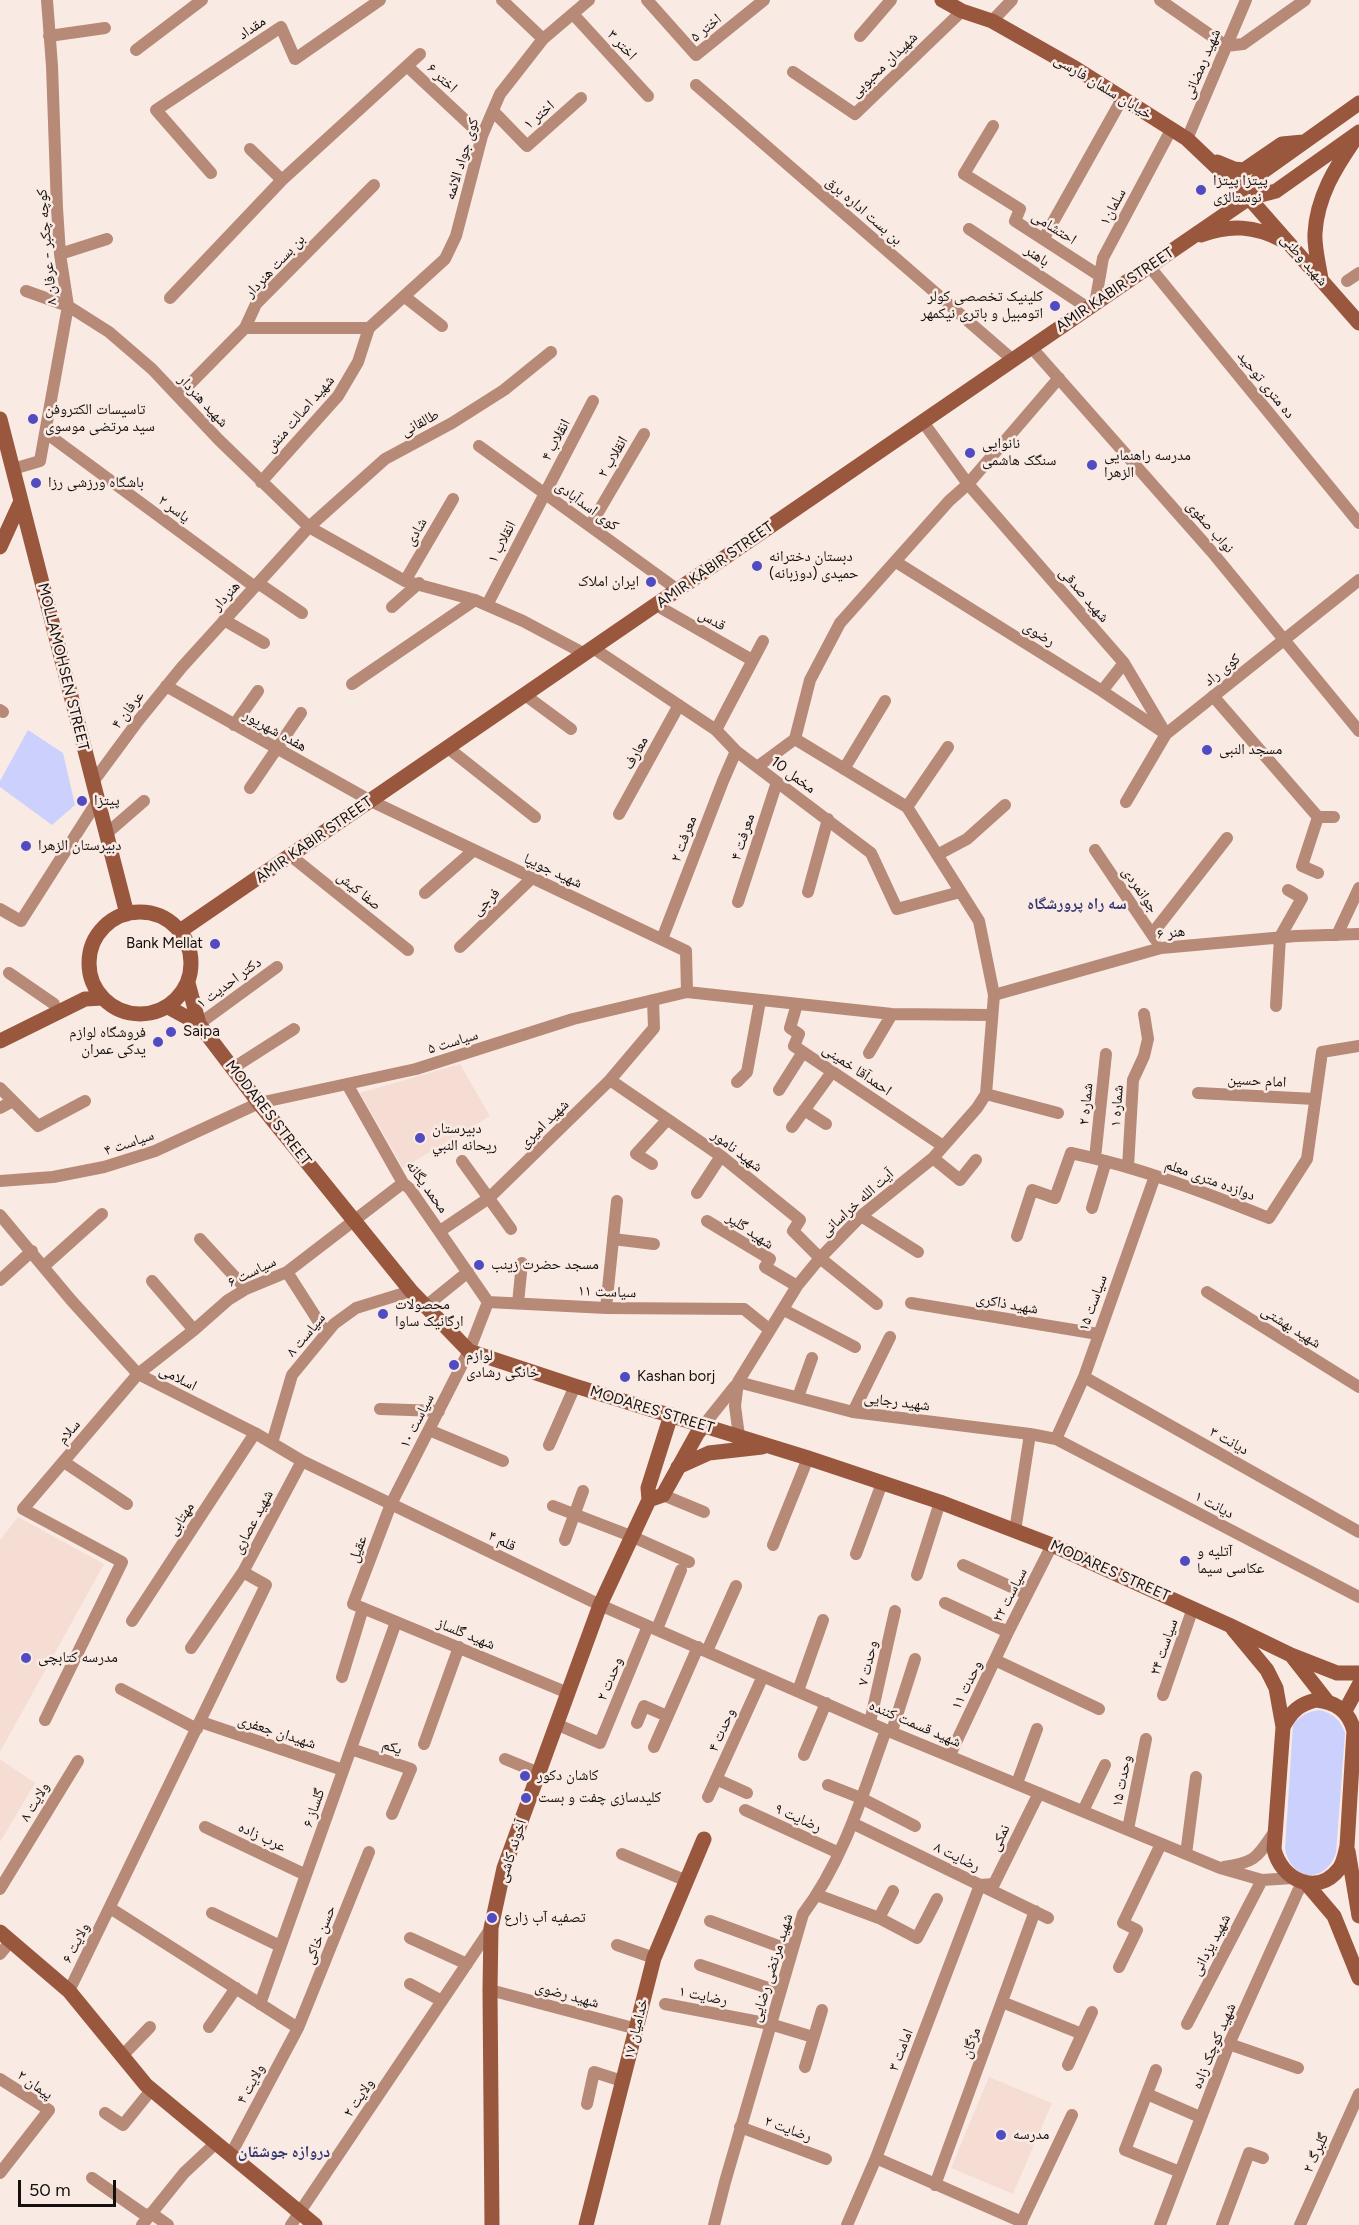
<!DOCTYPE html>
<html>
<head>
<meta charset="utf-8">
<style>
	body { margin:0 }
	#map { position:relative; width:1359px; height:2225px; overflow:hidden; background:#f9eae4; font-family:Figtree,sans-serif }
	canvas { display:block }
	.scale { position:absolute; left:18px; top:2180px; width:98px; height:27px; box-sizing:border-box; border:3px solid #15100e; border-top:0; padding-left:8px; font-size:18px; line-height:21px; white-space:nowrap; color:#15100e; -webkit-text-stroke:4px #f9eae4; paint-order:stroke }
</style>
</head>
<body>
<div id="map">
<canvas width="1359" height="2225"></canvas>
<div class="scale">50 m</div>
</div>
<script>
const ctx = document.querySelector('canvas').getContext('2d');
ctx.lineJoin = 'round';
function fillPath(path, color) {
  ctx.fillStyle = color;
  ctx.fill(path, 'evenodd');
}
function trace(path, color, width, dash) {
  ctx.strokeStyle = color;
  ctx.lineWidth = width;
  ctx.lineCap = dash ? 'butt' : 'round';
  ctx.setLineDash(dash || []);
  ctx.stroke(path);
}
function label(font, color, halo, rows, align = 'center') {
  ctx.font = font + ' Figtree,"Noto Naskh Arabic",sans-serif';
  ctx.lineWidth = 5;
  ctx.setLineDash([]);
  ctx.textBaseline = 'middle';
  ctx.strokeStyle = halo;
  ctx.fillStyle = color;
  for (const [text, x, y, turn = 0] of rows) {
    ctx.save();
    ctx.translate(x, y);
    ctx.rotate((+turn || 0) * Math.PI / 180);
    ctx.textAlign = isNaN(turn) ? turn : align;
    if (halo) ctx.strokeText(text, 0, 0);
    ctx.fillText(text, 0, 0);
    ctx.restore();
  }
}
fillPath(new Path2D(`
	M460,1064L490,1116L403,1168L360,1093Z
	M18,1517L104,1564L0,1752V1540Z
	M0,1759L35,1783L0,1842Z
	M989,2077L1052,2103L1013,2194L951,2168Z`), '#f5ddd4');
fillPath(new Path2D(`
	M28,730L63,753L75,805L52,825L0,787V781Z
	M1320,1710C1333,1714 1340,1719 1345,1733L1336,1853C1325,1884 1292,1882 1285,1849L1293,1725C1301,1715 1307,1712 1320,1710Z`), '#cbd0fd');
trace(new Path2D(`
	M502,0L543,39
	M647,0L696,55L764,0
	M1160,0L1226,46L1243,44L1305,0
	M573,14L648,96
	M992,21L1012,0
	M49,36L105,28
	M860,36L891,0
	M136,50L202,0
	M407,66L482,136
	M793,72L855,114L962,11
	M696,85L1013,360
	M493,111L527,146L581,98
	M993,126L964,174L1020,209L1015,221L1100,276
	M1187,139L1246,0
	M250,149L282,180
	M211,173L156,110L281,27L295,59L380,0
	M969,229L1088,308
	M1044,238L1122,99
	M60,254L107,239
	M1149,266L1359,523
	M1347,281L1359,273
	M26,291L68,306L109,332L152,369L219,440L309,527L405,581L475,600L523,621L585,654
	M405,297L442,326
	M170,298L282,180L420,54
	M1095,304L1103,258L1172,128
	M245,328H369
	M1031,347L1212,552L1359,731
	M178,396L245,328L256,304L374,185
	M923,422L968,484L1124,663L1166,734
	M46,433L255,587
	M479,446L678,590
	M13,469L40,461L68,306L60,254L57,208L52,66L47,0
	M261,482L338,396L358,362L369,328L445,259L456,236L482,136L500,94L543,39L589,0
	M590,526L644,434
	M896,562L1102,691L1163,732
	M405,581L453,499
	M258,583L302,613
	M487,605L593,401
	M656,605L752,660
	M392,607L419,583
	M224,620L264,643
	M593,648L716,730L736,751L871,853L897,909L960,892
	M352,684L475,600
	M166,686L371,801L686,951L687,992
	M1102,691L1124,663
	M525,695L571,729
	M1213,696L1318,817L1302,866L1318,873
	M0,710L3,712
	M234,725L258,691
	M716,730L763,641
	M448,748L535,817
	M757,767L795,739L810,680L840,623L949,501L968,484L1059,378
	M844,769L885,701
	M93,782L138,721L182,667L309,527L385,459L452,423L504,390L551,352
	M250,788L301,713
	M1126,802L1166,734L1359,580
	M907,807L948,747
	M619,814L679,705
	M1318,817H1334
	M106,834L144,801
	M1095,850L1155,939
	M937,855L967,839L1005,805
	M291,856L408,950
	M808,892L828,819
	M425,893L474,850
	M738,902L777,782
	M0,909L21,921L98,800
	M1152,934L1227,838
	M1337,935L1359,888
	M662,939L723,781L736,751
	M460,947L532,878
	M9,973L54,1004
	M994,995L1161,948L1296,936L1359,934
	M797,1004L790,1028L799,1034L794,1046L943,1146
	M1276,1006L1280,937L1302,898L1288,890
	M199,1024L277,967
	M869,1053L892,1014
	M233,1068L294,1029
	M610,1080L721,1156L800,1220L793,1231L820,1258L877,1304
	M737,1082L747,1072L760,1001
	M347,1084L403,1183L410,1189L488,1302
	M0,1088L38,1126L85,1101
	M779,1090L803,1052
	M1198,1093L1315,1099
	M986,1094L1058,1113
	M0,1108L13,1101
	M804,1110L826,1124
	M792,1127L832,1072
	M933,1158L960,1180L976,1160
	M1095,1158L1106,1054
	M462,1161L511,1229
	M652,1164L636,1154L667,1120
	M1128,1167L1133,1080L1144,1056L1148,1039L1144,1014
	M0,1181L53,1177L104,1167L155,1151L259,1103L416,1069L573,1019L687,992L892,1014L991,1015
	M697,1193L721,1156
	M1092,1208L1106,1161
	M0,1215L71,1300L138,1374L255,1433L302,1461L600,1605L886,1730L1220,1868L1262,1880L1293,1878
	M861,1216L918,1252
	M707,1221L770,1259L765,1267L797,1286
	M440,1231L489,1198L610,1080L654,1028L653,1000
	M1017,1236L1032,1190L1055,1198L1071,1153C1139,1167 1204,1192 1269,1218L1307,1159L1322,1052L1359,1046
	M200,1239L246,1289
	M613,1239L654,1244
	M44,1266L102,1214
	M287,1272L326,1333
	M0,1280L32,1251
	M152,1281L194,1330
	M1207,1292L1359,1387
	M488,1302L469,1351L391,1504L353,1604L568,1693
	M488,1302L606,1308L744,1309L770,1330
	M518,1303L522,1263
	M911,1303L1098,1334
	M426,1306L468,1272
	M606,1308L617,1201
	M784,1310L855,1347
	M1084,1377L1359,1532
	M738,1382L853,1412L1030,1434L1056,1439L1359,1597
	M798,1397L812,1358
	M380,1409L439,1411
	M853,1412L890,1337
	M703,1426L735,1386
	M429,1430L503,1461
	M739,1436L735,1406L738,1382L797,1286L820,1258L861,1216L933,1158L977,1108L986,1094L994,995L979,921L907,807L795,739
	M1056,1439L1084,1377L1155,1176
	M272,1443L292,1375L334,1324L356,1308L411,1291
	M549,1445L575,1386
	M64,1462L127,1504
	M663,1495L704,1512
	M553,1506L631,1536L689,1562
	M1015,1531L1030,1434
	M565,1540L583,1491
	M773,1545L808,1458
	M856,1554L882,1483
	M963,1565L1027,1594
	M917,1575L940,1502
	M945,1603L1008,1632
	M132,1621L255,1433
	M657,1629L681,1570
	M191,1648L243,1572
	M707,1651L736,1586
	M995,1660L1099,1709
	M342,1677L363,1608
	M121,1689L197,1729
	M798,1691L823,1620
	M1163,1695L1193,1608
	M45,1720L122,1562L23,1509L138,1374L194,1330L228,1300L246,1289L287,1272L403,1183
	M201,1722L343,1770
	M870,1722L895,1611
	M637,1723L644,1706L667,1716
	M556,1724L600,1743L648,1626
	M892,1731L915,1659
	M424,1744L459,1647
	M654,1747L698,1647
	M351,1749L411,1769L392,1814
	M804,1755L826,1703
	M950,1755L1008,1632L1052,1545
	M505,1759L539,1773
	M716,1779L747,1793
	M1017,1783L1037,1729
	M828,1785L861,1798L915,1826
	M708,1797L763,1676
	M745,1810L839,1853
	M1083,1811L1105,1765
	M852,1823L1048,1918
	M205,1827L306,1875
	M1128,1829L1146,1739
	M622,1854L687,1881
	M1186,1854L1196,1777
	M1224,1867C1257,1862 1257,1857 1275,1831
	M0,1889L78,1761
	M817,1895L879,1918L917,1938L937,1899
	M110,1908L298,2028
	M212,1913L280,1946
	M879,1918L893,1891
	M710,1921L792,1951
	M410,1938L467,1964
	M617,1945L654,1958
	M0,1954L10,1942
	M700,1965L780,1992
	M1119,1967L1137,1930L1123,1923L1161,1844
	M410,1984L442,2001
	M490,1990L637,2029
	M69,1991L266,1585L243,1572L302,1461
	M1002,2002L1082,2034
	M260,2004L396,1622
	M665,2004L770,2024L813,2037
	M1187,2024L1262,1880
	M209,2027L236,1988
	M1229,2044L1298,2068
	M122,2056L150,2027
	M1068,2065L1092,2012
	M805,2067L822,2010
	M1156,2070L1125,2150L1180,2172
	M0,2079L49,2110L0,2173
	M1147,2094L1200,2117
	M587,2104L594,2072L622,2081
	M105,2113L123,2125L152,2089
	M740,2127L826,2159
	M231,2154L298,2028L369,1852
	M876,2158L1022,2222
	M92,2178L148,2217
	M935,2185L1035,1911
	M151,2213L168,2225
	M142,2225L184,2173L216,2143
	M291,2225L491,1928
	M714,2225L725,2182L803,1914C844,1860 863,1793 886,1730
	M847,2225L876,2158L980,1885L994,1884L1039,1793
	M1020,2225L1072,2115
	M1160,2225L1229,2044L1298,1891L1305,1882
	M1222,2225L1249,2153L1263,2158
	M1300,2225L1359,2094`), '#b78977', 12);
trace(new Path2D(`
	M942,0L962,11L992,21L1075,68L1187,139L1249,198L1359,323
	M1217,162L1234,169L1244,170L1282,144L1303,142
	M1249,198L1261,173L1359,103
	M1201,235C1230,224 1255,226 1282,240
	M1321,279C1319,265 1314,247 1315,233C1317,197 1335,168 1355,139
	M0,419L127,914
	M0,547L21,501
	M89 963a51 51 0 1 1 102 0a51 51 0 1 1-102 0Z
	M180,931L1249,198L1276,191L1359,132
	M188,983L199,1024L259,1103L411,1291L469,1351L575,1386L808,1458L940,1502L1052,1545L1229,1625L1291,1655L1327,1701
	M168,1007L199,1024
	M0,1041L85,999L103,998
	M678,1467L709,1453L762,1447
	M649,1500L663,1495L697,1434L703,1426
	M1233,1629L1267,1670L1276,1688L1283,1727
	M1291,1655L1337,1673H1359
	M1316,1700C1336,1702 1349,1711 1354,1731L1347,1846C1345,1854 1344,1862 1339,1869C1317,1897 1281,1880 1274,1849L1283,1727C1291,1712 1299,1704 1316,1700Z
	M1345,1711L1359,1685
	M1348,1851L1359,1916
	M1305,1882L1334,1916L1359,1978
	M0,1932L69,1991L146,2085L315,2225
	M492,2225L490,1990L491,1928L504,1868L600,1605L649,1500L648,1488L671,1415
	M586,2225L654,1958L704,1839`), '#99573d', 15);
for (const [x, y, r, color] of [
	[1201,190,6,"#514bc2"],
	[1055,306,6,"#514bc2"],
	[33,419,6,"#514bc2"],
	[970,453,6,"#514bc2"],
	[1092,465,6,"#514bc2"],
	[36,483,6,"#514bc2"],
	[757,566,6,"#514bc2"],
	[651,582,6,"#514bc2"],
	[1207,750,6,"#514bc2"],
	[82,801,6,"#514bc2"],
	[26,846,6,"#514bc2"],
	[215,944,6,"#514bc2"],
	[171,1032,6,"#514bc2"],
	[158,1042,6,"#514bc2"],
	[420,1138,6,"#514bc2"],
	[479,1265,6,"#514bc2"],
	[383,1314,6,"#514bc2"],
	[454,1365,6,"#514bc2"],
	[625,1377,6,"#514bc2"],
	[1185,1561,6,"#514bc2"],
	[26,1658,6,"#514bc2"],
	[525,1776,6,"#514bc2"],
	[526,1798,6,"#514bc2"],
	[492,1918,6,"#514bc2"],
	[1001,2135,6,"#514bc2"]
]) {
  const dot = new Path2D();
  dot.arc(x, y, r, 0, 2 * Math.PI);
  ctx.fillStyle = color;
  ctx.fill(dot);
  trace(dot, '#f9eae4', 2);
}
label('15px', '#15100e', '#f9eae4', [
	["مقداد",252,28,-34],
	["اختر ۵",706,28,-39],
	["اختر ۳",622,45,47],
	["شهید رمضانی",1202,64,-67],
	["شهیدان محبوبی",884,65,-44],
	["اختر ۶",442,78,43],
	["خیابان سلمان فارسی",1103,87,31],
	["اختر ۱",539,115,-41],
	["کوی جواد الائمه",462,159,-73],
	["سلمان۱",1113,207,-62],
	["بن بست اداره برق",864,211,41],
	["احتشامی",1054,228,32],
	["کوچه چکبر - عرفان ۸",47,247,-95],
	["باهنر",1037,256,34],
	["شهید وطنی",1304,260,49],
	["بن بست هنردار",275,266,-47],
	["AMIR KABIR STREET",1115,290,-34],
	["ده متری توحید",1266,385,51],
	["شهید هنردار",203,401,47],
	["شهید اصالت منش",300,414,-49],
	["طالقانی",420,423,-28],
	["انقلاب ۴",556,440,-62],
	["انقلاب ۲",613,457,-60],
	["کوی اسدآبادی",587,506,36],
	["یاسر ۲",174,509,36],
	["نواب صفوی",1210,527,49],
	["شادی",416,532,-60],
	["انقلاب ۱",502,542,-63],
	["AMIR KABIR STREET",715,565,-35],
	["شهید صدقی",1084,595,49],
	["هنردار",226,596,-48],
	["قدس",712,620,30],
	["رضوی",1039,634,32],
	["MOLLAMOHSEN STREET",63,667,76],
	["کوی راد",1222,670,-39],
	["عرفان ۴",128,710,-53],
	["هفده شهریور",275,731,29],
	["معارف",636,753,-61],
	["مخمل 10",793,775,36],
	["معرفت ۴",743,837,-72],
	["معرفت ۲",684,839,-69],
	["AMIR KABIR STREET",314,840,-35],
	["شهید جویپا",553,871,25],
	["جوانمردی",1140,890,56],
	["صفا کیش",359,891,39],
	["فرجی",486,902,-44],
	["هنر ۶",1171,933,-7],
	["دکتر احدیت ۱",229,983,-36],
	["سیاست ۵",453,1042,-17],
	["احمدآقا خمینی",857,1070,34],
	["امام حسین",1257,1081,3],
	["شماره ۲",1086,1104,-84],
	["شماره ۱",1117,1106,-86],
	["MODARES STREET",268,1113,52],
	["شهید امیری",544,1124,-44],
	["سیاست ۴",129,1143,-19],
	["شهید نامور",737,1151,37],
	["دوازده متری معلم",1210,1180,20],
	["محمد یگانه",427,1187,54],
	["آیت الله خراسانی",857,1203,-42],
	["شهید گلپر",750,1231,34],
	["سیاست ۶",252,1272,-26],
	["سیاست ۱۱",607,1292,2],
	["سیاست ۱۵",1093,1303,-70],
	["شهید ذاکری",1007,1304,10],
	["شهید بهشتی",1291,1327,32],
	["سیاست ۸",306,1335,-50],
	["اسلامی",178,1378,27],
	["شهید رجایی",897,1402,7],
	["MODARES STREET",652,1410,17],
	["سیاست ۱۰",417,1421,-63],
	["سلام",69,1432,-50],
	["دیانت ۳",1229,1441,29],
	["دیانت ۱",1214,1505,28],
	["مهتابی",181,1519,-57],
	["شهید عصاری",253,1522,-62],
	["قلم ۴",502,1541,26],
	["عقیل",358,1549,-69],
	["MODARES STREET",1110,1571,24],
	["سیاست ۲۲",1010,1595,-63],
	["شهید گلساز",466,1634,22],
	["سیاست ۲۴",1164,1647,-71],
	["وحدت ۷",868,1663,-77],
	["وحدت ۲",610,1679,-68],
	["وحدت ۱۱",967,1685,-64],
	["شهید قسمت کننده",915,1724,23],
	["وحدت ۴",722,1730,-66],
	["شهیدان جعفری",277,1732,18],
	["یکم",392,1747,19],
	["وحدت ۱۵",1122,1781,-79],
	["ولایت ۸",35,1802,-59],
	["گلساز ۶",314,1808,-71],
	["رضایت ۹",798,1818,24],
	["عرب زاده",262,1837,25],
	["نمکی",1000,1838,-64],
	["آخوند کاشی",512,1851,-72],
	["رضایت ۸",957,1857,26],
	["حسن خاکی",320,1935,-68],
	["ولایت ۶",76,1943,-63],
	["شهید یزدانی",1211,1945,-62],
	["شهید مرتضی رضایی",772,1968,-73],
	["شهید رضوی",567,1995,15],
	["رضایت ۱",703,1996,11],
	["خدامیان ۱۷",636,2029,-76],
	["مژگان",971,2043,-70],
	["شهید کوچک زاده",1214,2046,-67],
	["امامت ۳",901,2050,-69],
	["ولایت ۴",251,2084,-62],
	["پیمان ۲",35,2085,35],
	["ولایت ۲",359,2098,-56],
	["رضایت ۲",788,2129,20],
	["گلبرگ ۲",1316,2153,-66]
]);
label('15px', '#15100e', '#f9eae4', [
	["پیتزا پیتزا",1213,181],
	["نوستالژی",1213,198],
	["کلینیک تخصصی کولر",1043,297,"right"],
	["اتومبیل و باتری نیکمهر",1043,314,"right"],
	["تاسیسات الکتروفن",45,410],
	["سید مرتضی موسوی",45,427],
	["نانوایی",982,444],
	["سنگک هاشمی",982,461],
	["مدرسه راهنمایی",1104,456],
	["الزهرا",1104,473],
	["باشگاه ورزشی رزا",48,483],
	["دبستان دخترانه",769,557],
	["حمیدی (دوزبانه)",769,574],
	["ایران املاک",639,582,"right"],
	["مسجد النبی",1219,750],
	["پیتزا",94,801],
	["دبیرستان الزهرا",38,846],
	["Bank Mellat",203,944,"right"],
	["Saipa",183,1032],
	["فروشگاه لوازم",146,1033,"right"],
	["یدکی عمران",146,1050,"right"],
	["دبيرستان",432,1129],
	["ريحانه النبي",432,1146],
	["مسجد حضرت زینب",491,1265],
	["محصولات",395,1305],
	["ارگانیک ساوا",395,1322],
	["لوازم",466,1356],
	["خانگی رشادی",466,1373],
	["Kashan borj",637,1377],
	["آتلیه و",1197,1552],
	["عکاسی سیما",1197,1569],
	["مدرسه کتابچی",38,1658],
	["کاشان دکور",537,1776],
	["کلیدسازی چفت و بست",538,1798],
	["تصفیه آب زارع",504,1918],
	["مدرسه",1013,2135]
], 'left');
label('bold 16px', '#363772', '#f9eae4', [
	["سه راه پرورشگاه",1077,904],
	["دروازه جوشقان",284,2152]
]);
</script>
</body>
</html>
